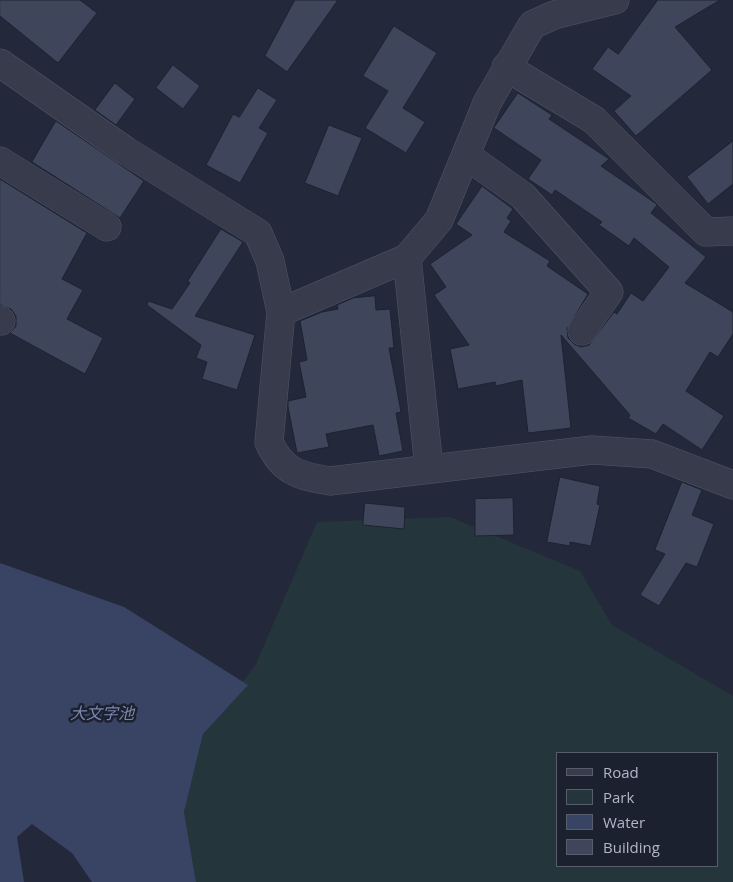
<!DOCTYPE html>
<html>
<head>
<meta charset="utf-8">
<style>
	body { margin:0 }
	#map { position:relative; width:733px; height:882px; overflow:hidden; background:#23293b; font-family:"Open Sans",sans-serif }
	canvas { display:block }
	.legend { position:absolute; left:556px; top:752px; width:162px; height:115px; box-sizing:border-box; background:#1c2130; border:1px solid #585d6c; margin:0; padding:6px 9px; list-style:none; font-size:15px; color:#b2b6c7 }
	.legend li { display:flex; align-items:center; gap:10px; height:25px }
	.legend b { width:25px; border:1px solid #585d6c }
</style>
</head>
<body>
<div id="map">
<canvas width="733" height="882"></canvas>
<ul class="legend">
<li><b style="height:6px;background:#373b4b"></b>Road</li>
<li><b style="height:14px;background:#25353c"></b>Park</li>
<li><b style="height:14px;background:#394364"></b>Water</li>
<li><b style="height:14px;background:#3f455b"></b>Building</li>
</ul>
</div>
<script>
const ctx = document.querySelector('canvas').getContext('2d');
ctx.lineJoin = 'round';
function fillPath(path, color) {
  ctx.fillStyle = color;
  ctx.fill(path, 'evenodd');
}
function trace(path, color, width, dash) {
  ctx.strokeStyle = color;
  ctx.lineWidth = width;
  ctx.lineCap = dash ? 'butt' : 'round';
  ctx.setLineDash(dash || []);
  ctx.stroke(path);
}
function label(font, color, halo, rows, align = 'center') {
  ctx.font = font + ' "Open Sans","Noto Sans JP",sans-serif';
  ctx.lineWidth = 5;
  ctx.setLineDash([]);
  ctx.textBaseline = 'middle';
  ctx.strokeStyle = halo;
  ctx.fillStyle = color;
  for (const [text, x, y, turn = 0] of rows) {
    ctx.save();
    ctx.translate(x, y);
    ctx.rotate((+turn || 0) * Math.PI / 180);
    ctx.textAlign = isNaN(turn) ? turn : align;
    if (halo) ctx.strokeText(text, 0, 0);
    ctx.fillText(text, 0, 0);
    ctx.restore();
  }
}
fillPath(new Path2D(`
	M450,517L580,571L612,625L733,696V882H196L184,812L203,734L256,664L317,522ZM557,753H717V866H557Z`), '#25353c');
fillPath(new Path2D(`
	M0,563L124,607L248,685L203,734L184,812L196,882H92L72,853L32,824L17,837L24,882H0Z`), '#394364');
const building = new Path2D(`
	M0,0H80L97,13L58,63L0,16Z
	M295,0H338L287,72L265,56Z
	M658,0H720L675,27L712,70L636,136L614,111L631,96L592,69L608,47L618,54Z
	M394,26L437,53L403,108L425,122L406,153L365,128L388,91L363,76Z
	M173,65L200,86L183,109L156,88Z
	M115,83L135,99L116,125L95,110Z
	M258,88L277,100L259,128L268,133L240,183L206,165L233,114L239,117Z
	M518,93L552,115L549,119L609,159L601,166L655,203L657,205L651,213L706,257L685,283L733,312V334L718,357L710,352L686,391L724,416L702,450L663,424L656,434L628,418L630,415L561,335L571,428L528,433L522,380L496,386L495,382L458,389L450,349L469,345L434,295L446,287L430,264L472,235L456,224L482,186L513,209L507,218L511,221L504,232L550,261L547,266L588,294L567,329L568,338L574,344L581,347L589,345L614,312L617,314L631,293L643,301L669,267L634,238L629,246L599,225L602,222L555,190L552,195L528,179L541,160L494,128Z
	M56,121L144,181L120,218L32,162Z
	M329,125L362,138L338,196L305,183Z
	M733,141V184L708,204L687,177Z
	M0,179L87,233L62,279L83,290L67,319L103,338L85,374L10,333L16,326V316L11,309L0,305Z
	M221,229L243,242L195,316L255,335L237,390L202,379L207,362L196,358L201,345L147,305L148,301L172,309L190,283L188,281Z
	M375,296L376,310L390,309L394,348H389L401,412L396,413L403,451L379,456L373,425L326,434L329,447L297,453L288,407V401L306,397L299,362L307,360L300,321L322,312L338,309L337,305L353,298Z
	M560,477L600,486L597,504L600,505L591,546L570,542V546L547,542Z
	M682,482L702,490L692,515L714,524L697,567L686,563L659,606L640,595L665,554L655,550Z
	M513,498L514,535L475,536V499Z
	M365,503L405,507L404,529L363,525Z`);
fillPath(building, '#3f455b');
trace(building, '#1e2332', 1);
const minor = new Path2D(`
	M0,63L126,151L258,233L270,261L281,312L269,442C282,472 300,476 330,481L592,450L652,454L733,485
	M506,67L594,120L706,232L733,231
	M467,156L523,196L609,292L582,331
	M0,161L107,227
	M407,258L429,468
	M281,312L407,258L439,220L487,103L532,25L554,15L615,0
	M0,320L1,321`);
trace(minor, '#525666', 29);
trace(minor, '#373b4b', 28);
label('italic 16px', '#7b87ae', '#1c2130', [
	["大文字池",102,714]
]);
</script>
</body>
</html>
